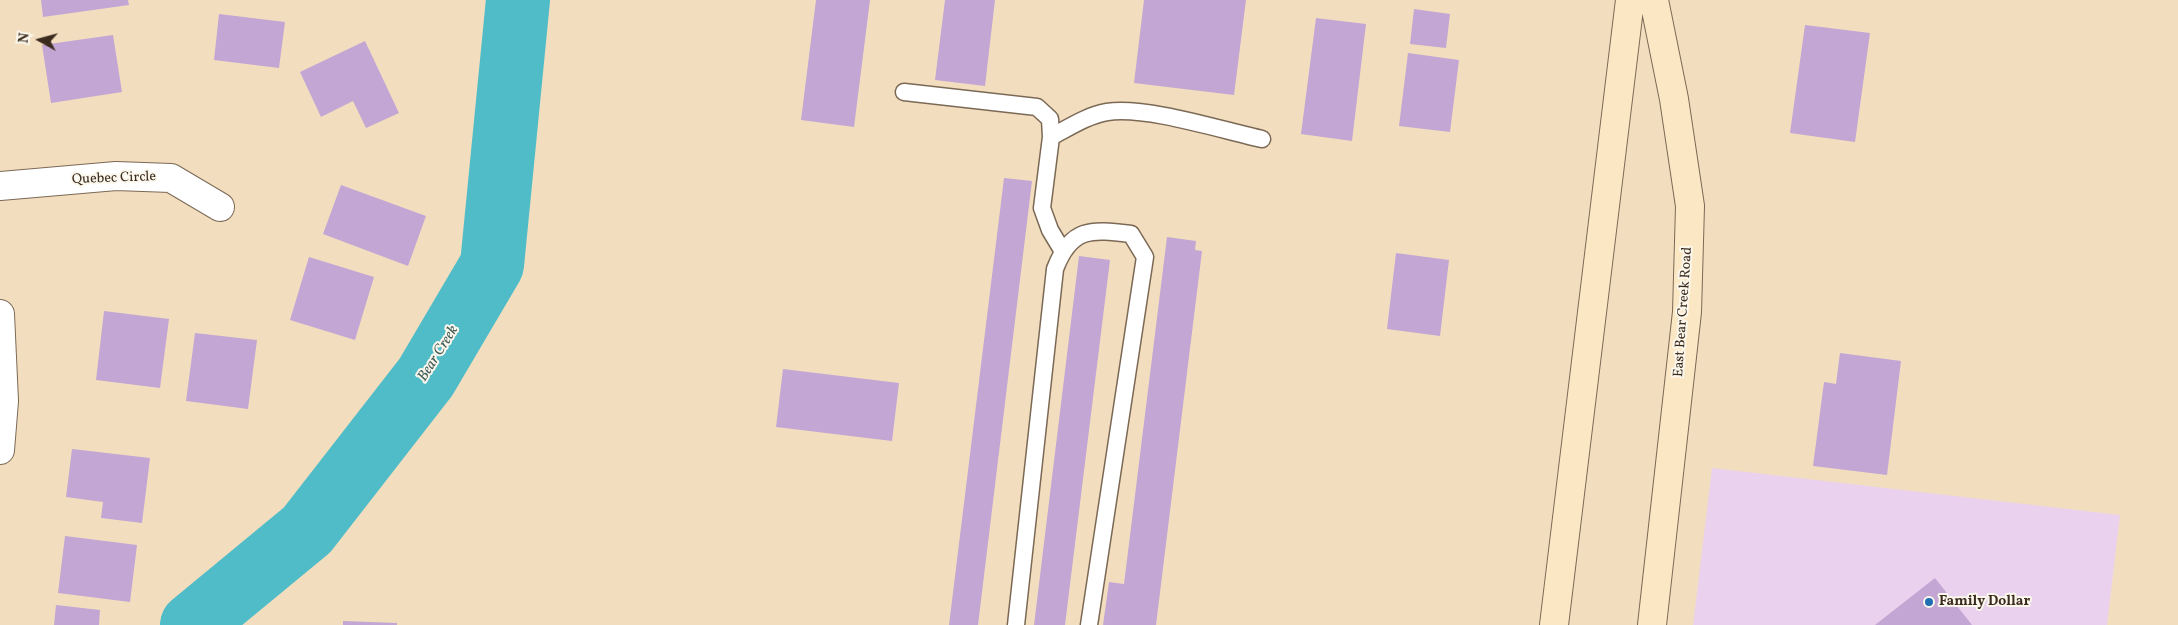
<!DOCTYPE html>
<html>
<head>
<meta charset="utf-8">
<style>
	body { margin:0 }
	#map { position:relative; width:2178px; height:625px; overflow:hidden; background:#f2debf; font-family:Vollkorn,serif }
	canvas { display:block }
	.north { position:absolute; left:15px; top:15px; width:50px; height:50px; -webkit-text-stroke:4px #fbf7ec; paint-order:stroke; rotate:277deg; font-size:14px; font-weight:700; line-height:20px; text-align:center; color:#3b2a1e }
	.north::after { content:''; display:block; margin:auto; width:18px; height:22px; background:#3b2a1e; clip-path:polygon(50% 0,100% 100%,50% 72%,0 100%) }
</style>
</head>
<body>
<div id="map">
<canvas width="2178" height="625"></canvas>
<div class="north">N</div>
</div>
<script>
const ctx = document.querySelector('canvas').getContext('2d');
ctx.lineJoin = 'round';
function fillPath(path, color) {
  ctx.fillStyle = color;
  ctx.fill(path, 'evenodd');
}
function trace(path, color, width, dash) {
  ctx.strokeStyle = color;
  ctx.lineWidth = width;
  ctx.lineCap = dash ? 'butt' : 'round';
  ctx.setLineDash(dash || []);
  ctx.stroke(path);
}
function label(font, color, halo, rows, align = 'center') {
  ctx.font = font + ' Vollkorn,serif';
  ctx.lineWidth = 4;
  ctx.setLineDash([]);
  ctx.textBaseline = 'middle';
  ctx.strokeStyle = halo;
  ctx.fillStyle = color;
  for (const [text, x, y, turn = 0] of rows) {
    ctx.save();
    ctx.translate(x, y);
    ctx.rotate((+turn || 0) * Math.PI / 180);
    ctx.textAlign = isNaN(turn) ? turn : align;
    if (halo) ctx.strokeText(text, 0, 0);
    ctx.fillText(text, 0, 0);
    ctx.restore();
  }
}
fillPath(new Path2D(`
	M1712,468L2120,515L2107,625H1693Z`), '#ead1ed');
trace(new Path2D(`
	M192,625L307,530L426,377L492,265L518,0`), '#4fbcc8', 64);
fillPath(new Path2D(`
	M41,0H128L129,5L43,17Z
	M816,0H870L854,127L801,120Z
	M945,0H995L985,86L935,80Z
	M1144,0H1246L1234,95L1134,83Z
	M1414,9L1450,14L1446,48L1410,44Z
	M219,14L285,22L279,68L214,60Z
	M1316,18L1366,24L1352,141L1301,134Z
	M1805,25L1870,33L1855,142L1790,133Z
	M113,35L122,92L51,103L42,45Z
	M365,41L399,113L366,128L353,101L321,117L300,72Z
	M1408,53L1459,60L1450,132L1399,126Z
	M1004,178L1032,181L978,625H949Z
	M341,185L426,216L408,266L323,234Z
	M1167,237L1196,241L1195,250L1202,251L1156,625H1103L1109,582L1124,584Z
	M1396,253L1449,260L1440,336L1387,329Z
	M1079,256L1110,260L1065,625H1034Z
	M309,257L374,277L355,340L290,320Z
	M104,311L169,319L160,388L96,380Z
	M195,333L257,340L248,409L186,401Z
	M1840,353L1901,361L1887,475L1813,466L1824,382L1836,384Z
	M783,369L899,383L892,441L776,427Z
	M72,449L150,458L142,523L101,518L103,502L66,497Z
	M65,536L137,545L130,602L58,593Z
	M1935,578L1972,625H1875Z
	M56,605L100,610L99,625H54Z
	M343,621L397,623V625H343Z`), '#c3a6d4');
const lane = new Path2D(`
	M904,92L1037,107L1050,119L1051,137L1042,208L1050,230L1062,250
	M1051,137C1068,128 1088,115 1107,112C1147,106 1221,130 1262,139
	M1016,625L1055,269C1071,227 1091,229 1131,234L1145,257L1089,625`);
const street = new Path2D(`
	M0,186L116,176L171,178L220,207
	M0,314L4,401L0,450`);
const secondary = new Path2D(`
	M1554,625L1630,0
	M1652,625L1687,312L1690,206L1674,99L1654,0`);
trace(lane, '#7b6956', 19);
trace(street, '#7b6956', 30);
trace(secondary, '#7b6956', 30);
trace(lane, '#fff', 16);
trace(street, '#fff', 28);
trace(secondary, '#fbe7c3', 28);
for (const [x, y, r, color] of [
	[1929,602,5,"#1f6fb2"]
]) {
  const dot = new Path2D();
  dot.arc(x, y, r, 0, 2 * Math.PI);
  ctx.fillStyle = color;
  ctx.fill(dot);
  trace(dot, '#fbf7ec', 2);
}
label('14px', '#3b2a1e', '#fbf7ec', [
	["Quebec Circle",114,179,-2],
	["East Bear Creek Road",1684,312,-86]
]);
label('bold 14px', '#3b2a1e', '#fbf7ec', [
	["Family Dollar",1939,602]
], 'left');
label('italic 15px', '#425d5a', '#fbf7ec', [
	["Bear Creek",439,354,-58]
]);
</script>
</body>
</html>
